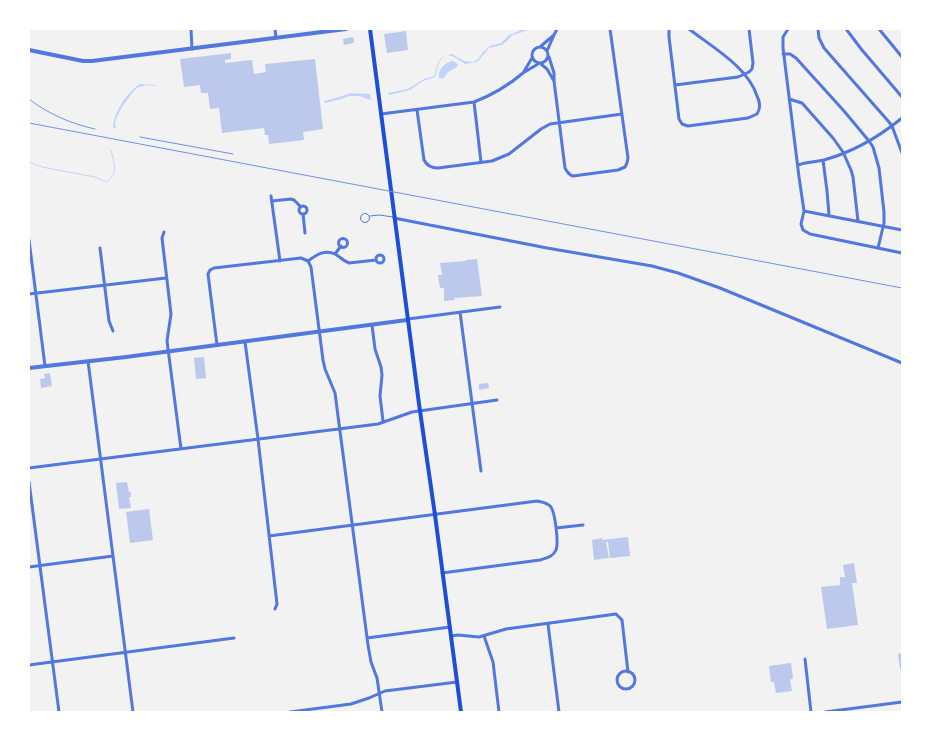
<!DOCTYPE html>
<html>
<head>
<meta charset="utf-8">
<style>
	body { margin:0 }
	#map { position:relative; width:931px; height:741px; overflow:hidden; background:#f2f2f2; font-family:Manrope,sans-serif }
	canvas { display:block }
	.frame { position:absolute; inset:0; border:30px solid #fff; pointer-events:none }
</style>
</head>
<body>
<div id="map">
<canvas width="931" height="741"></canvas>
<div class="frame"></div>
</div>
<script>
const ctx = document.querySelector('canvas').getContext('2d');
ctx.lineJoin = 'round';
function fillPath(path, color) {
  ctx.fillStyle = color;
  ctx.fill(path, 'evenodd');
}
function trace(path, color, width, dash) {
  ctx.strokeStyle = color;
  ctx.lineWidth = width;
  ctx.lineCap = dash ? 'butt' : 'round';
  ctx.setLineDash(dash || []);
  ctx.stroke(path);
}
fillPath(new Path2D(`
	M523,29H532L513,35L502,45L489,48L479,60L476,62L465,64C457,59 447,49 440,61C437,65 437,72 435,77L423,81L410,90L389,95L388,93L408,89L424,79L434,76C438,64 437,56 452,54L464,61L473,62L478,59L484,51L490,46L501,43L508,36Z
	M452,61L455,62L458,65L457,67L448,72L443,79L439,78C438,69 444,63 452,61Z
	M140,84L156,85L155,86C150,85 144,85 139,87C132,90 115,116 115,124C115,125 116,126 116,128H113C114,111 127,93 140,84Z
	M351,93L370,94L371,100L359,96H349L341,99L325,103L324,101L336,98Z`), '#bfd3fe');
trace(new Path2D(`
	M29,162L42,167L95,177L106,182C119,174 114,163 111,150`), '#bfd3fe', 1);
fillPath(new Path2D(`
	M406,31L408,50L387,53L384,34Z
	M352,37L354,39V43L344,45L343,39Z
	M231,53V59L225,60V63L252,60L254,74L266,72L265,64L315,59L323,129L303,132L304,140L269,144L268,135H265L264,128L222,133L219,108L210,109L208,93H201L200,85L184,87L180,59Z
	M477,259L482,296L454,298L455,300L444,301V288H440L438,275H442L440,263L465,261V260Z
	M204,357L206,378L196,379L194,358Z
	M50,373L52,386L41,388L40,379L45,378L44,374Z
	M488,383L489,388L479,390V384Z
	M127,482L129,492H131V497H129L131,508L119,509L116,483Z
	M149,509L153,540L130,543L126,512Z
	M628,537L630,556L610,558L608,542H606L609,558L594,560L592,540L602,538V540Z
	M854,563L857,583H852L858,625L827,629L821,587L840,585V577H845L843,565Z
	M902,653V669H900L898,654Z
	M791,663L793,678L790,680L792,691L776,693L774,682H771L769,666Z`), '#bdc9ec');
trace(new Path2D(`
	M360.5 218a4.5 4.5 0 1 1 9 0a4.5 4.5 0 1 1-9 0Z
	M370,216L379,215L393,217`), '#5277de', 1);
trace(new Path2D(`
	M191,29L192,49
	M275,29L276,38
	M669,29V37L679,119L682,124L688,126L748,118L757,114C761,108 760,102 757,96C748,67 712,47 689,29
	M788,29L783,37V48L799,177L804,211L801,224L803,230L810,234L902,253
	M818,29L819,38L824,48L889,122L892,126L902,153
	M846,29L862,50L902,97
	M879,29L902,57
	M554,35L557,29
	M541,46L554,35L547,51
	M532 55a8 8 0 1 1 16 0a8 8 0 1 1-16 0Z
	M783,54H790L796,58L844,111L869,141L873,147L879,168L884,212V223L878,248
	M532,58L523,73L538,64
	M541,64L547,69L554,81V73L549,57
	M554,81L565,168C567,172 569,175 573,176L618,170L625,167L627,163L628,158L610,29
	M675,85L738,77L749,72L752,69L753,63L749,29
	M789,99L802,103L833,138L843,152L851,170L853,177L858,221
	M474,102L481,162
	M417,110L424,160C427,166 431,168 438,168L492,161L509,154L541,129L550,124L622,114
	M381,114L474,102C492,95 509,85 523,73
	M823,160L827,191L829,215
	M798,165C806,162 815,162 824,160C853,152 880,136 902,118
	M271,196L280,261
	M272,201L291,199L294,200L301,207
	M299 210a4 4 0 1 1 8 0a4 4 0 1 1-8 0Z
	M804,211L902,230
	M303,214L305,233
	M394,218L547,248L652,266L678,273L720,288L902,363
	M164,232L162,238L171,314L167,341L181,449
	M338.5 243a4.5 4.5 0 1 1 9 0a4.5 4.5 0 1 1-9 0Z
	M29,240L45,366
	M100,248L109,321L113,331
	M335,254L341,246
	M376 259a4 4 0 1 1 8 0a4 4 0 1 1-8 0Z
	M308,261C316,255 325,249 335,254C340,257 344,261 349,263L376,260
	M29,294L166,278
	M460,312L481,471
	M408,319L500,307
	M372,325L375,349L381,367L382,375L380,396L383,421
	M245,342L258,439L277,604L275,609
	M217,345L208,274L210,270L214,268L301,258L308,261L311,267L323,360L325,369L335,393L368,645L371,662L377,678L382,712
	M88,361L133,712
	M29,468L378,424L412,412L497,400
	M29,482L59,712
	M556,528L583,525
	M269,536L537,501C542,502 547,502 551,507C555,513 559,543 556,550C553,557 546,558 540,560L442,573
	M29,567L113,556
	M548,624L559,712
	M451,636L458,635L479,637L506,629L616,614L622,620L628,672
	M484,636L493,662L499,712
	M367,638L450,627
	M805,659L811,712
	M29,665L234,638
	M617 680a9 9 0 1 1 18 0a9 9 0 1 1-18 0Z
	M290,712L351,704L369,698L385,691L457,682
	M825,712L902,702`), '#5277de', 3);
trace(new Path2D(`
	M29,50L83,61H92L346,29
	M29,368L126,357L407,320`), '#5277de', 4);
trace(new Path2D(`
	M370,29L419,404L435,515L461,712`), '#1d4ed8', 4);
trace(new Path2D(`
	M29,99C48,114 72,124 95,129
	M29,123L902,288
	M140,137L233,154`), '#7290e2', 1);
</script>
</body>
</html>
